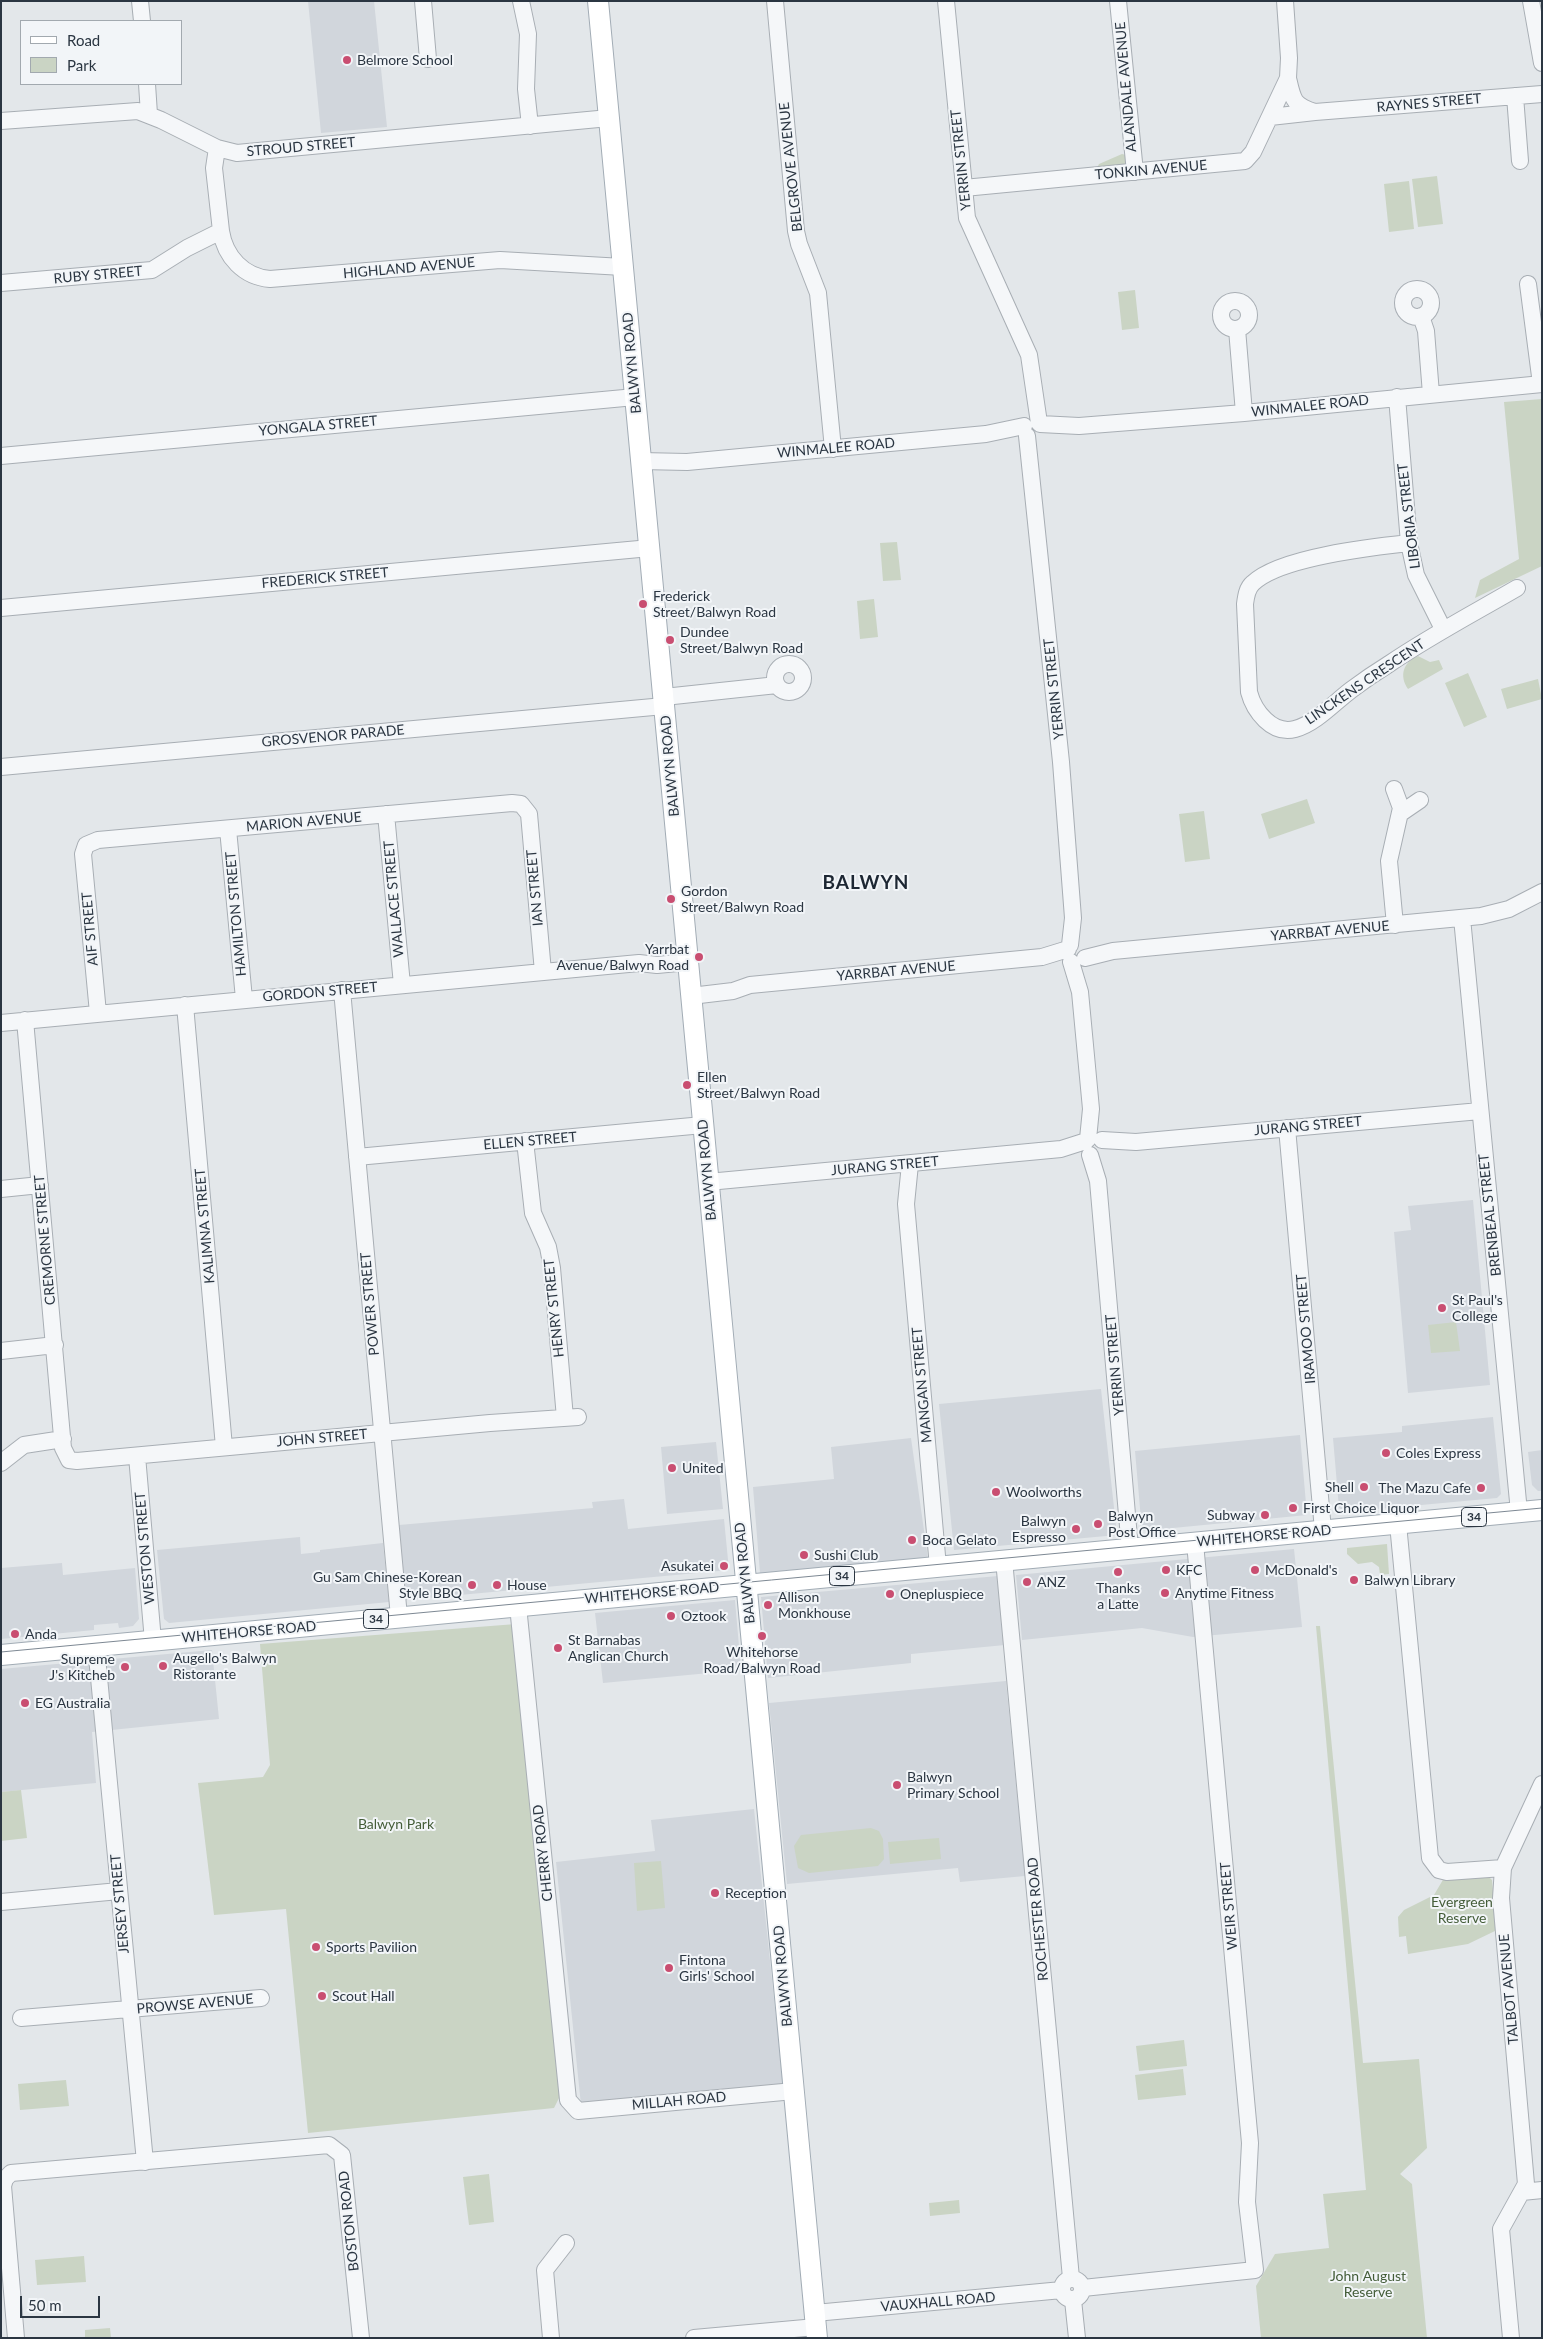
<!DOCTYPE html>
<html>
<head>
<meta charset="utf-8">
<style>
	body { margin:0 }
	#map { position:relative; width:1543px; height:2339px; overflow:hidden; background:#e3e7ea; font-family:Lato,sans-serif }
	canvas { display:block }
	.frame { position:absolute; inset:0; border:2px solid #2b3642; pointer-events:none }
	.legend { position:absolute; left:20px; top:20px; width:162px; height:65px; box-sizing:border-box; background:#f2f5f8; border:1px solid #a2a9af; margin:0; padding:6px 9px; list-style:none; font-size:15px; color:#2b3642 }
	.legend li { display:flex; align-items:center; gap:10px; height:25px }
	.legend b { width:25px; border:1px solid #a2a9af }
	.scale { position:absolute; left:20px; top:2296px; width:80px; height:22px; box-sizing:border-box; border:2px solid #2b3642; border-top:0; padding-left:6px; font-size:15px; line-height:18px; white-space:nowrap; color:#2b3642; -webkit-text-stroke:4px #f2f5f8; paint-order:stroke }
</style>
</head>
<body>
<div id="map">
<canvas width="1543" height="2339"></canvas>
<div class="frame"></div>
<ul class="legend">
<li><b style="height:6px;background:#fff"></b>Road</li>
<li><b style="height:14px;background:#cad4c4"></b>Park</li>
</ul>
<div class="scale">50 m</div>
</div>
<script>
const ctx = document.querySelector('canvas').getContext('2d');
ctx.lineJoin = 'round';
function fillPath(path, color) {
  ctx.fillStyle = color;
  ctx.fill(path, 'evenodd');
}
function trace(path, color, width, dash) {
  ctx.strokeStyle = color;
  ctx.lineWidth = width;
  ctx.lineCap = dash ? 'butt' : 'round';
  ctx.setLineDash(dash || []);
  ctx.stroke(path);
}
function label(font, color, halo, rows, align = 'center') {
  ctx.font = font + ' Lato,sans-serif';
  ctx.lineWidth = 4;
  ctx.setLineDash([]);
  ctx.textBaseline = 'middle';
  ctx.strokeStyle = halo;
  ctx.fillStyle = color;
  for (const [text, x, y, turn = 0] of rows) {
    ctx.save();
    ctx.translate(x, y);
    ctx.rotate((+turn || 0) * Math.PI / 180);
    ctx.textAlign = isNaN(turn) ? turn : align;
    if (halo) ctx.strokeText(text, 0, 0);
    ctx.fillText(text, 0, 0);
    ctx.restore();
  }
}
fillPath(new Path2D(`
	M308,1H374L387,127L321,133Z
	M1473,1200L1490,1385L1408,1393L1394,1232L1411,1230L1408,1206Z
	M1101,1389L1117,1535L954,1550L939,1404Z
	M1493,1417L1501,1494L1497,1498L1345,1512L1339,1508L1333,1438L1402,1432V1426Z
	M1300,1435L1307,1515L1142,1531L1135,1451Z
	M911,1438L928,1559L760,1573L753,1487L834,1479L831,1447Z
	M716,1442L723,1509L667,1514L661,1447Z
	M1542,1450V1491H1538L1532,1485L1528,1452Z
	M624,1499L628,1529L724,1519L729,1570L406,1600L399,1525L593,1508L592,1502Z
	M300,1537L301,1554L320,1552V1550L383,1543L389,1602L169,1623L164,1619L157,1550Z
	M1294,1549L1302,1627L1193,1637L1142,1628L1022,1640L1016,1575Z
	M62,1563L63,1575L135,1568L139,1619L133,1626L119,1628L118,1623L94,1625V1630L1,1639V1568Z
	M998,1576L1005,1645L911,1654V1663L768,1678L761,1597Z
	M735,1600L741,1670L603,1683L595,1613Z
	M212,1650L219,1719L92,1732L96,1783L1,1792V1669Z
	M1006,1681L1025,1876L960,1882L958,1868L787,1884L769,1703Z
	M754,1809L783,2084L581,2105L556,1862L655,1851L651,1820Z`), '#d1d6dc');
fillPath(new Path2D(`
	M1122,154L1126,155L1127,166L1097,168L1099,164Z
	M1437,176L1443,224L1418,227L1412,179Z
	M1409,181L1414,229L1389,232L1384,184Z
	M1135,290L1139,328L1122,330L1118,292Z
	M1542,399V566L1475,598L1480,580L1519,559L1504,402Z
	M897,542L901,580L883,581L880,543Z
	M874,599L878,637L860,639L857,601Z
	M1418,656L1430,662L1439,660L1443,669L1408,689C1399,676 1403,662 1418,656Z
	M1468,673L1487,717L1464,727L1445,683Z
	M1538,679L1542,699L1507,709L1501,689Z
	M1307,799L1315,823L1269,839L1261,814Z
	M1204,811L1210,859L1185,862L1179,814Z
	M1456,1322L1460,1351L1431,1353L1428,1325Z
	M1387,1544L1389,1574L1380,1575L1379,1567L1372,1562L1358,1564L1347,1554V1548Z
	M516,1624L561,2094L554,2108L308,2133L286,1909L214,1915L198,1783L263,1777L270,1765L260,1644Z
	M1316,1626H1320L1363,2063L1419,2059L1427,2148L1400,2174L1412,2184L1427,2338H1261L1256,2286L1275,2254L1329,2248L1323,2194L1366,2190Z
	M21,1790L27,1838L1,1841V1792Z
	M871,1828L879,1831L883,1839L884,1859L878,1866L809,1873L798,1868L794,1846L801,1835Z
	M939,1838L941,1859L890,1864L888,1842Z
	M661,1861L665,1908L637,1911L634,1863Z
	M1486,1874L1492,1880L1497,1930L1468,1944L1408,1954L1406,1936L1399,1937L1398,1917L1404,1910L1434,1895L1444,1878Z
	M1184,2040L1187,2066L1139,2071L1136,2046Z
	M1183,2069L1186,2095L1138,2100L1135,2075Z
	M66,2080L69,2106L20,2110L18,2084Z
	M489,2174L494,2222L469,2225L463,2177Z
	M959,2200L960,2213L930,2216L929,2203Z
	M84,2256L86,2282L37,2285L35,2260Z
	M110,2328L111,2338H85V2330Z`), '#cad4c4');
const minor = new Path2D(`
	M140,1L142,21
	M423,1L428,59
	M521,1L528,34L526,89L530,126
	M775,1L796,231L799,244L818,293L833,449
	M946,1L967,218L1029,355L1039,423
	M1118,1L1135,172
	M1531,1L1542,63
	M1288,78C1293,100 1293,105 1315,112
	M147,84L149,114
	M1515,96L1520,161
	M1270,117L1315,112L1542,94
	M1,121L138,111L161,120L217,148L237,153L609,118
	M964,188L1245,161L1253,152L1288,78L1289,58L1285,1
	M221,231C225,257 244,277 270,279L500,260L623,267
	M1,283L152,270L187,248L221,231L214,168L217,148
	M1528,284L1541,384
	M1403 303a14 14 0 1 1 28 0a14 14 0 1 1-28 0Z
	M1221 315a14 14 0 1 1 28 0a14 14 0 1 1-28 0Z
	M1421,316L1426,331L1431,394
	M1237,329L1244,413
	M1397,397L1409,543L1416,575L1443,629
	M1040,424L1079,426L1244,413L1542,384
	M1027,436L1061,762L1073,918L1070,945
	M1,456L635,397
	M641,461L687,462L986,434L1024,426
	M1409,543C1372,547 1280,557 1253,583C1247,588 1246,596 1245,604L1249,692C1254,711 1272,735 1295,729C1315,724 1335,702 1351,690C1363,681 1376,672 1389,664C1430,636 1474,613 1517,588
	M1,608L650,548
	M775 678a14 14 0 1 1 28 0a14 14 0 1 1-28 0Z
	M664,697L777,685
	M1,767L664,706
	M1394,789L1401,808L1389,861L1395,925
	M1401,813L1420,800
	M386,814L402,985
	M228,829L244,999
	M1462,918L1519,1512
	M1085,958L1113,951L1481,916L1509,909L1542,892
	M1071,962L1080,992L1091,1109L1088,1139
	M342,990L399,1617
	M691,996L733,991L750,985L1042,957L1068,949
	M185,1005L224,1447
	M98,1013L83,854L86,845L98,840L512,803L521,804L529,814L543,972
	M25,1020L63,1448L69,1460L77,1461L490,1423L578,1417
	M1,1023L639,963L657,965L688,962
	M1287,1128L1323,1530
	M1102,1140L1136,1142L1480,1111
	M525,1141L533,1213L548,1247L552,1268L565,1418
	M1090,1155L1098,1181L1130,1549
	M357,1157L703,1125
	M910,1164L906,1204L938,1567
	M708,1182L1061,1149L1086,1141
	M1,1189L40,1185
	M1,1351L55,1345
	M137,1456L153,1641
	M1,1463L24,1445L63,1439
	M1398,1524L1430,1858L1439,1870L1447,1872L1503,1868L1501,1898L1526,2184L1501,2229L1511,2338
	M1004,1560L1071,2278
	M518,1606L568,2100L578,2111L794,2091
	M96,1646L145,2162
	M1503,1868L1542,1784
	M1,1902L119,1891
	M21,2018L261,1998
	M1522,2192L1542,2190
	M1062 2289a10 10 0 1 1 20 0a10 10 0 1 1-20 0Z
	M1083,2288L1255,2270L1247,2202L1250,2143L1195,1543
	M1073,2300L1077,2338
	M815,2313L1062,2290
	M16,2338L3,2186L5,2179L11,2173L329,2145L342,2155L361,2338
	M551,2338L545,2270L566,2243
	M694,2338L816,2327`);
const major = new Path2D(`
	M598,1L817,2338
	M1,1655L1542,1510`);
trace(minor, '#a8aeb4', 18);
trace(major, '#a2acb5', 22);
trace(minor, '#f5f7f9', 16);
trace(major, '#fff', 20);
trace(new Path2D(`
	M1,1652L1542,1508`), '#7d8893', 1);
for (const [x, y, r, color] of [
	[347,60,5,"#c94e71"],
	[643,604,5,"#c94e71"],
	[670,640,5,"#c94e71"],
	[671,899,5,"#c94e71"],
	[699,957,5,"#c94e71"],
	[687,1085,5,"#c94e71"],
	[1442,1308,5,"#c94e71"],
	[1386,1453,5,"#c94e71"],
	[672,1468,5,"#c94e71"],
	[1364,1487,5,"#c94e71"],
	[1481,1488,5,"#c94e71"],
	[996,1492,5,"#c94e71"],
	[1293,1508,5,"#c94e71"],
	[1265,1515,5,"#c94e71"],
	[1098,1524,5,"#c94e71"],
	[1076,1529,5,"#c94e71"],
	[912,1540,5,"#c94e71"],
	[804,1555,5,"#c94e71"],
	[724,1566,5,"#c94e71"],
	[1166,1570,5,"#c94e71"],
	[1255,1570,5,"#c94e71"],
	[1118,1572,5,"#c94e71"],
	[1354,1580,5,"#c94e71"],
	[1027,1582,5,"#c94e71"],
	[472,1585,5,"#c94e71"],
	[497,1585,5,"#c94e71"],
	[1165,1593,5,"#c94e71"],
	[890,1594,5,"#c94e71"],
	[768,1605,5,"#c94e71"],
	[671,1616,5,"#c94e71"],
	[15,1634,5,"#c94e71"],
	[762,1636,5,"#c94e71"],
	[558,1648,5,"#c94e71"],
	[163,1666,5,"#c94e71"],
	[125,1667,5,"#c94e71"],
	[25,1703,5,"#c94e71"],
	[897,1785,5,"#c94e71"],
	[715,1893,5,"#c94e71"],
	[316,1947,5,"#c94e71"],
	[669,1968,5,"#c94e71"],
	[322,1996,5,"#c94e71"]
]) {
  const dot = new Path2D();
  dot.arc(x, y, r, 0, 2 * Math.PI);
  ctx.fillStyle = color;
  ctx.fill(dot);
  trace(dot, '#f2f5f8', 2);
}
for (const [x, y, w] of [
	[1474,1517,25],
	[842,1576,25],
	[376,1619,25]
]) {
  const box = new Path2D();
  box.roundRect(x - w / 2, y - 9.5, w, 19, 4);
  ctx.fillStyle = '#f2f5f8';
  ctx.fill(box);
  trace(box, '#2b3642', 1);
}
label('bold 12px', '#2b3642', null, [
	["34",1474,1517],
	["34",842,1576],
	["34",376,1619]
]);
label('14px', '#2b3642', '#f2f5f8', [
	["Belmore School",357,60],
	["Frederick",653,596],
	["Street/Balwyn Road",653,612],
	["Dundee",680,632],
	["Street/Balwyn Road",680,648],
	["Gordon",681,891],
	["Street/Balwyn Road",681,907],
	["Yarrbat",689,949,"right"],
	["Avenue/Balwyn Road",689,965,"right"],
	["Ellen",697,1077],
	["Street/Balwyn Road",697,1093],
	["St Paul's",1452,1300],
	["College",1452,1316],
	["Coles Express",1396,1453],
	["United",682,1468],
	["Shell",1354,1487,"right"],
	["The Mazu Cafe",1471,1488,"right"],
	["Woolworths",1006,1492],
	["First Choice Liquor",1303,1508],
	["Subway",1255,1515,"right"],
	["Balwyn",1108,1516],
	["Post Office",1108,1532],
	["Balwyn",1066,1521,"right"],
	["Espresso",1066,1537,"right"],
	["Boca Gelato",922,1540],
	["Sushi Club",814,1555],
	["Asukatei",714,1566,"right"],
	["KFC",1176,1570],
	["McDonald's",1265,1570],
	["Gu Sam Chinese-Korean",462,1577,"right"],
	["Style BBQ",462,1593,"right"],
	["Balwyn Library",1364,1580],
	["ANZ",1037,1582],
	["House",507,1585],
	["Thanks",1118,1588,"center"],
	["a Latte",1118,1604,"center"],
	["Anytime Fitness",1175,1593],
	["Onepluspiece",900,1594],
	["Allison",778,1597],
	["Monkhouse",778,1613],
	["Oztook",681,1616],
	["Anda",25,1634],
	["St Barnabas",568,1640],
	["Anglican Church",568,1656],
	["Whitehorse",762,1652,"center"],
	["Road/Balwyn Road",762,1668,"center"],
	["Augello's Balwyn",173,1658],
	["Ristorante",173,1674],
	["Supreme",115,1659,"right"],
	["J's Kitcheb",115,1675,"right"],
	["EG Australia",35,1703],
	["Balwyn",907,1777],
	["Primary School",907,1793],
	["Reception",725,1893],
	["Sports Pavilion",326,1947],
	["Fintona",679,1960],
	["Girls' School",679,1976],
	["Scout Hall",332,1996]
], 'left');
label('14px', '#2b3642', '#f2f5f8', [
	["ALANDALE AVENUE",1126,87,-95],
	["RAYNES STREET",1429,103,-5],
	["STROUD STREET",301,147,-5],
	["YERRIN STREET",961,160,-96],
	["BELGROVE AVENUE",791,167,-96],
	["TONKIN AVENUE",1151,170,-5],
	["HIGHLAND AVENUE",409,268,-5],
	["RUBY STREET",98,275,-5],
	["BALWYN ROAD",632,363,-95],
	["WINMALEE ROAD",1310,406,-6],
	["YONGALA STREET",318,426,-5],
	["WINMALEE ROAD",836,448,-5],
	["LIBORIA STREET",1409,516,-97],
	["FREDERICK STREET",325,578,-5],
	["LINCKENS CRESCENT",1365,682,-34],
	["YERRIN STREET",1054,689,-96],
	["GROSVENOR PARADE",333,736,-5],
	["BALWYN ROAD",670,766,-95],
	["MARION AVENUE",304,822,-5],
	["IAN STREET",535,888,-95],
	["WALLACE STREET",394,899,-95],
	["HAMILTON STREET",236,914,-95],
	["AIF STREET",90,929,-95],
	["YARRBAT AVENUE",1330,931,-5],
	["YARRBAT AVENUE",896,971,-5],
	["GORDON STREET",320,992,-5],
	["JURANG STREET",1308,1126,-5],
	["ELLEN STREET",530,1141,-5],
	["JURANG STREET",885,1166,-5],
	["BALWYN ROAD",707,1170,-95],
	["BRENBEAL STREET",1490,1215,-96],
	["KALIMNA STREET",205,1226,-95],
	["CREMORNE STREET",45,1240,-95],
	["POWER STREET",370,1304,-95],
	["HENRY STREET",554,1308,-96],
	["IRAMOO STREET",1306,1329,-95],
	["YERRIN STREET",1115,1365,-95],
	["MANGAN STREET",922,1385,-95],
	["JOHN STREET",322,1438,-5],
	["WHITEHORSE ROAD",1264,1536,-5],
	["WESTON STREET",145,1548,-95],
	["BALWYN ROAD",745,1573,-96],
	["WHITEHORSE ROAD",652,1593,-5],
	["WHITEHORSE ROAD",249,1632,-5],
	["CHERRY ROAD",543,1853,-96],
	["JERSEY STREET",120,1904,-95],
	["WEIR STREET",1229,1906,-95],
	["ROCHESTER ROAD",1038,1919,-95],
	["BALWYN ROAD",783,1976,-95],
	["TALBOT AVENUE",1509,1989,-95],
	["PROWSE AVENUE",195,2004,-5],
	["MILLAH ROAD",679,2101,-5],
	["BOSTON ROAD",349,2221,-96],
	["VAUXHALL ROAD",938,2302,-5]
]);
label('14px', '#445d39', '#f2f5f8', [
	["Balwyn Park",396,1824],
	["Evergreen",1462,1902],
	["Reserve",1462,1918],
	["John August",1368,2276],
	["Reserve",1368,2292]
]);
ctx.letterSpacing = '1px';
label('bold 19px', '#1d2733', '#f2f5f8', [
	["BALWYN",866,883]
]);
ctx.letterSpacing = '0px';
</script>
</body>
</html>
